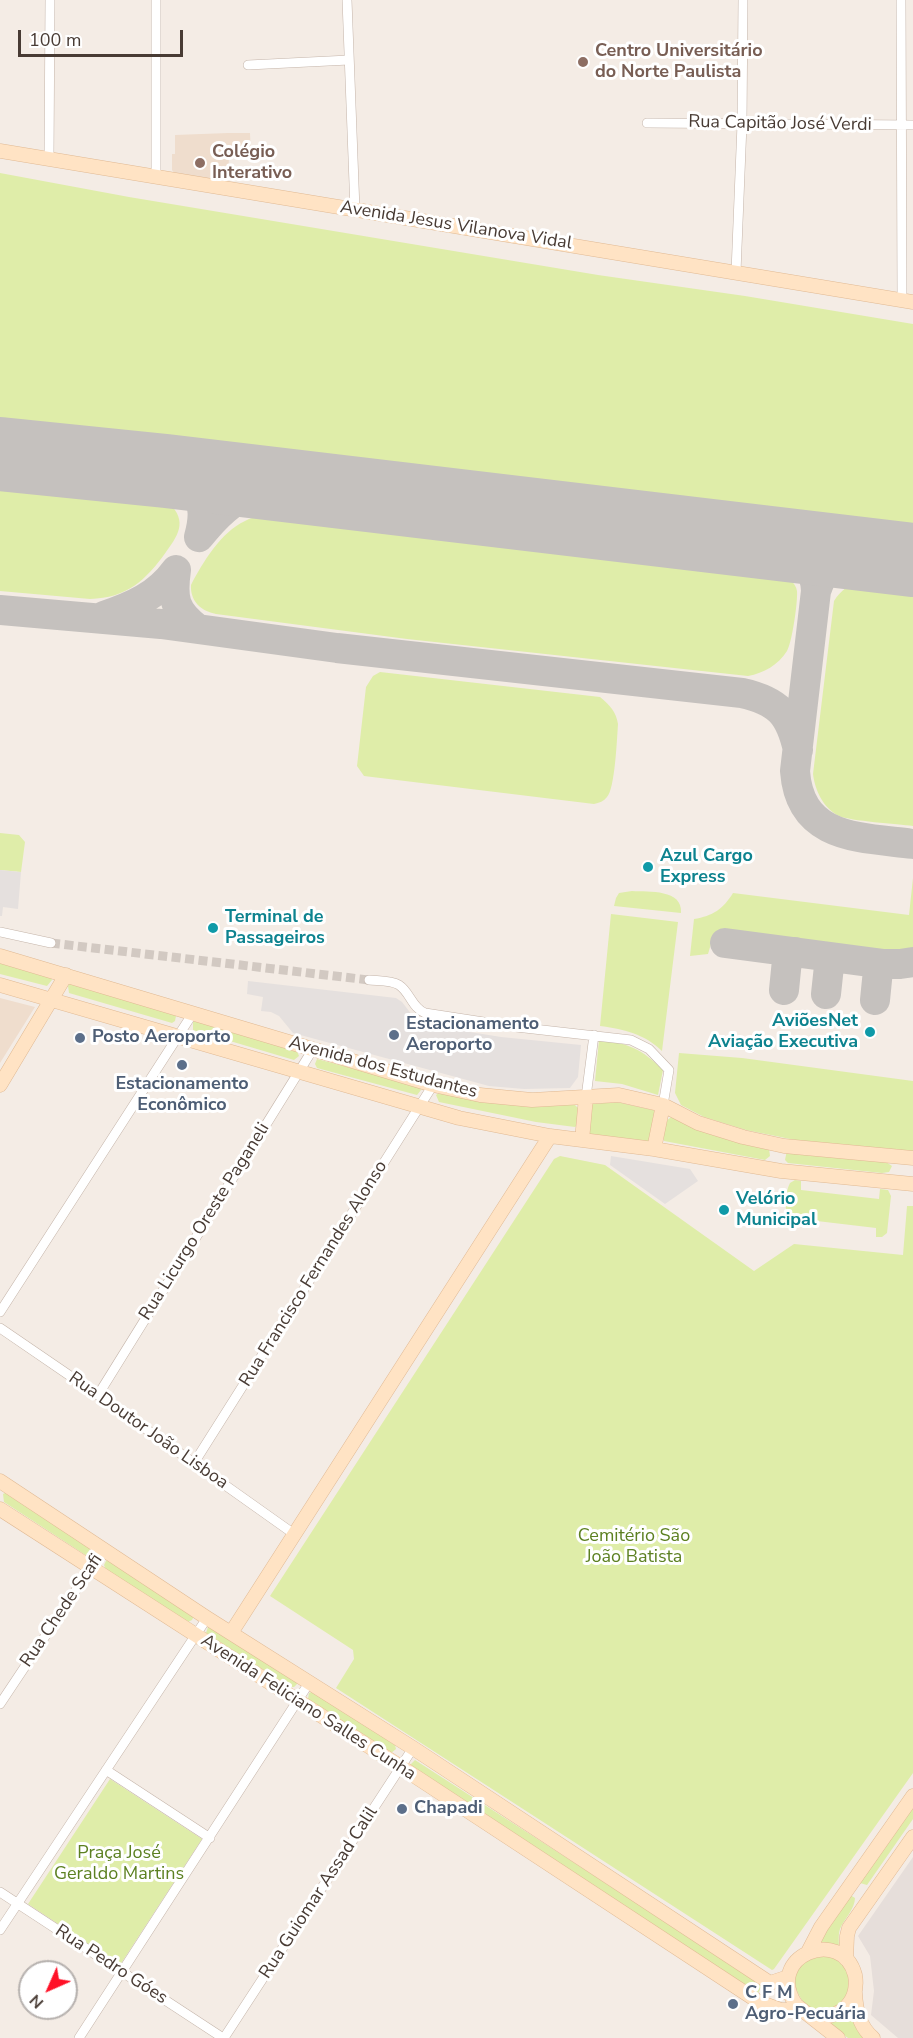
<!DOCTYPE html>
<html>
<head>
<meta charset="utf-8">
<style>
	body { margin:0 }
	#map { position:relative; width:913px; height:2038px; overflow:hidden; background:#f4ece5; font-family:"Nunito Sans",sans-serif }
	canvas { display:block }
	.north { position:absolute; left:18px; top:1960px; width:60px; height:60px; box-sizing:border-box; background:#fff; border:2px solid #b6b1ae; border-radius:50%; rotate:225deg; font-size:16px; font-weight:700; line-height:24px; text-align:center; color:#483b34 }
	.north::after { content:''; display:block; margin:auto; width:21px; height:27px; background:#ff1127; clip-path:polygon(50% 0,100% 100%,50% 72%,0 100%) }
	.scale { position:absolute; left:18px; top:30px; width:165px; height:27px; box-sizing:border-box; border:3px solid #483b34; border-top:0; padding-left:8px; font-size:18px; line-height:21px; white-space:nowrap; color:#483b34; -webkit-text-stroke:4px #fff; paint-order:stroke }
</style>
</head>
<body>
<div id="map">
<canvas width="913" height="2038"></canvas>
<div class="north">N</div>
<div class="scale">100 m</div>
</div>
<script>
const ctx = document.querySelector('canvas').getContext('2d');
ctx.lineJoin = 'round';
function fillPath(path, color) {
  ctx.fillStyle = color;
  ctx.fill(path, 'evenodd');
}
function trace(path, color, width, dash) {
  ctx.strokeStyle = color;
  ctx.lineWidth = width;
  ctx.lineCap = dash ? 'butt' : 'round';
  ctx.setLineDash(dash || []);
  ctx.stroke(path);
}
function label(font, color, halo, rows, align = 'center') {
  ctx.font = font + ' "Nunito Sans",sans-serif';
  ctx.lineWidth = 6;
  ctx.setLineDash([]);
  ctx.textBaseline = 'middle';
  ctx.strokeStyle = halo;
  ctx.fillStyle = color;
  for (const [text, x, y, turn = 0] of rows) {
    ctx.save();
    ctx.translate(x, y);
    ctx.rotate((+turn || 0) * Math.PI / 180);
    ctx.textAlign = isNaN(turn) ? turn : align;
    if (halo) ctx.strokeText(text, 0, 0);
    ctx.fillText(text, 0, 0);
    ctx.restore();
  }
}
fillPath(new Path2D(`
	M913,1857V2038H898L871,2015L874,1991L870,1956L858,1936Z`), '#e6deda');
fillPath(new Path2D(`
	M228,133H250L251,156H229L228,182L174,173L172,170V154H175V135Z
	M0,998L35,1007L0,1063Z`), '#efddcd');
fillPath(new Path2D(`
	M0,173L129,197L598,275L745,296L913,324V530L477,482L221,447L0,424Z
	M0,483L166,500C187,519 181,532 166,552C146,580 127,598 90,599L0,591Z
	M277,512L451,537L778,572C785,575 796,582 797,591C798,601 792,643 787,651C778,665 764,673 748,676L407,639L216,614C201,611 190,601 191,585C203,562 221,532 245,521C254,516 267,514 277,512Z
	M862,581L913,586V826C898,824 850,821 839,816C823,808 815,790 813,774L834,601C841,590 849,584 862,581Z
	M380,672L600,697C610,705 616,712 618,724C617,738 615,789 607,797C604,801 599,803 594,804L364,776L357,766L366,687L373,676Z
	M0,833L19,835L25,842L21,872L0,870Z
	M913,878V954L888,957L713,937L708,954L690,956L694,919C713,916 723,909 733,893L909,915Z
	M632,891C649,892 683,889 681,913L614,906L616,898L619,893Z
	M611,914L678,922L662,1051C645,1034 623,1029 600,1026Z
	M0,961L50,975L52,980L47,986L0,974Z
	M71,982L171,1013L176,1016L175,1021L172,1023L69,993L68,986Z
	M198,1020L297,1051L299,1056L294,1060L193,1030V1022Z
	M599,1040C628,1043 642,1049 663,1070L658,1095L622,1084L595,1081Z
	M679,1053L742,1058L913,1081V1152L810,1143L746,1130L704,1117L681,1105L675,1093Z
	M317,1059L419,1086L421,1090L417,1095L317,1068L315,1064Z
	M440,1092L569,1103L575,1105L579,1109L580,1122L575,1127L536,1122L439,1102L436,1095Z
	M617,1102L657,1111L650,1142L588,1135L591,1104Z
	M671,1117L699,1129L769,1149L770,1156L765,1160L664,1141C661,1131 663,1123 671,1117Z
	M787,1150L849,1159L886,1162L892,1166L889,1172L882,1173L788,1163L785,1160Z
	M560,1156L605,1165L754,1271L794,1244L903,1255L907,1206H913V1773L774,1969L772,1970L336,1688L354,1659L353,1650L270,1596L554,1159Z
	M795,1180L801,1181V1190L879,1199L880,1189L888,1190L891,1196L887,1233L882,1237H876V1228L800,1219L799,1227L792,1225C784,1215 784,1195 790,1183Z
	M7,1492L93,1549L92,1553L87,1556L4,1502L3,1494Z
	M110,1559L194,1616L192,1620L188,1622L106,1570L104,1565L106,1561Z
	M211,1625L297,1680V1684L294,1687H290L209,1635L206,1633L208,1627Z
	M314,1691L395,1745L396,1749L390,1754L308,1699L309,1693Z
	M415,1760L759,1982L762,1986L758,1993L411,1769L410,1765Z
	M110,1779L202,1839L120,1965L28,1904Z
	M913,1801V1819L867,1885L860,1883Z
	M850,1895L855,1898C855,1909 844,1919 840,1929C838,1935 839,1942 839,1949L815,1942Z
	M829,1955C884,1983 820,2038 799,1995C795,1987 792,1983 795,1973C800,1958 816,1958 829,1955Z
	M849,2011L856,2024L867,2038H848L825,2022Z`), '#dfeda9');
fillPath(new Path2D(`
	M0,870L21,872L18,909L3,907L2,916H0Z
	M248,981L396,998L402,1002L416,1020L433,1026L501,1037L581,1045L578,1077L570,1088L524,1089L489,1086L293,1033L279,1016L271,1012L261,1011L263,997L247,994Z
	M611,1156L690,1169L698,1181L665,1204L610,1165Z`), '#e5e0de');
trace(new Path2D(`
	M166,471C199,486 209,501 199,537C215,517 232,499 257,491C270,487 286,488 299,487
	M778,545C801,553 815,566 816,591C825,565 835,556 863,554
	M816,591L795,771C800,840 860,837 913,844
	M0,610L161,624L337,648L742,693C778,701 790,714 798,750
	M104,616C133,606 157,596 176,570C172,598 174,611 198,629
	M725,943L884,964H900L913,962
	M784,990L787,960L795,952
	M826,994L829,966L834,959
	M875,1000L878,970L880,966L884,964`), '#c5c1be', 30);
trace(new Path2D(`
	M0,454L166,471L913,560`), '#c5c1be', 74);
trace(new Path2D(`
	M51,943L369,980`), '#d2c9c2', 9, [9, 4.5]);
const street = new Path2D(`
	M347,0L355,210
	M901,0L902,300
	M248,65L349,60
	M647,123L913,125
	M49,159L50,0
	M156,177V0
	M736,272L742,124L743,0
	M0,932L51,943
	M369,980C379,981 391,980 399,985C410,992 412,1008 425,1013L516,1027L631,1040L649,1049L669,1070L663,1105
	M586,1097L594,1035
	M0,1312L193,1013
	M0,1328L98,1395L294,1534
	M98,1395L313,1049
	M194,1463L433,1085
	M0,1704L104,1548
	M106,1770L210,1838
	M0,1892L223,2038
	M0,1930L207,1618
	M79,2038L309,1683
	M224,2038L413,1748`);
const secondary = new Path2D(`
	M0,151L913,302
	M0,956L433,1085L480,1095L532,1100L619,1095L663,1105L698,1123L743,1137L784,1146L913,1158
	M0,985L459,1118L550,1136L654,1149L781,1171L913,1184
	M0,1085L66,975
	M582,1140L586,1097
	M654,1149L663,1105
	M0,1481L207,1618L413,1748L770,1983L788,1977
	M0,1509L401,1767L759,2002L781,2010H801
	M231,1633L550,1136
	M808,1952L821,1927L913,1796
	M846,1959L847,1936L849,1928L913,1837
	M855,1993C856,2010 859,2026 873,2038
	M809,2015C823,2018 837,2017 847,2006C855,1997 857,1986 855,1975C842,1925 763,1956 796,2005L838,2038`);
trace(street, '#c4b4a9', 10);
trace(secondary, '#e0b993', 15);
trace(street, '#fff', 9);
trace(secondary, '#ffe3c4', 14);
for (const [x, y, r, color] of [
	[583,62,6,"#8d6e63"],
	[200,163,6,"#8d6e63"],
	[648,867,6,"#0f9aa8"],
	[213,928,6,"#0f9aa8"],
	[870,1032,6,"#0f9aa8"],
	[394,1035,6,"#5c6f8a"],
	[80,1038,6,"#5c6f8a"],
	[182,1065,6,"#5c6f8a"],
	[724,1210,6,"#0f9aa8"],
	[402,1809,6,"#5c6f8a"],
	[733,2004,6,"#5c6f8a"]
]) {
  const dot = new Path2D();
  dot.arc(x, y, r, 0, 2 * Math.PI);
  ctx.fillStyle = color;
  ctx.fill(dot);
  trace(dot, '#fff', 2);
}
label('bold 18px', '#785e54', '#fff', [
	["Centro Universitário",595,52],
	["do Norte Paulista",595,73],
	["Colégio",212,153],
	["Interativo",212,174]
], 'left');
label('18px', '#483b34', '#fff', [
	["Rua Capitão José Verdi",780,124,1],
	["Avenida Jesus Vilanova Vidal",456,226,9],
	["Avenida dos Estudantes",383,1068,15],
	["Rua Licurgo Oreste Paganeli",205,1222,-58],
	["Rua Francisco Fernandes Alonso",314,1274,-58],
	["Rua Doutor João Lisboa",148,1431,35],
	["Rua Chede Scafi",62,1611,-56],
	["Avenida Feliciano Salles Cunha",308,1708,33],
	["Rua Guiomar Assad Calil",319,1893,-57],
	["Rua Pedro Góes",111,1965,33]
]);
label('bold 18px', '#0d838f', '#fff', [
	["Azul Cargo",660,857],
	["Express",660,878],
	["Terminal de",225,918],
	["Passageiros",225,939],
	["AviõesNet",858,1022,"right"],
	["Aviação Executiva",858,1043,"right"],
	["Velório",736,1200],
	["Municipal",736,1221]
], 'left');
label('bold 18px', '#4e5e75', '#fff', [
	["Estacionamento",406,1025],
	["Aeroporto",406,1046],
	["Posto Aeroporto",92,1038],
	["Estacionamento",182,1085,"center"],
	["Econômico",182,1106,"center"],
	["Chapadi",414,1809],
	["C F M",745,1994],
	["Agro-Pecuária",745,2015]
], 'left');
label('18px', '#5c8021', '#fff', [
	["Cemitério São",634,1537],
	["João Batista",634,1558],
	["Praça José",119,1854],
	["Geraldo Martins",119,1875]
]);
</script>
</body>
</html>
